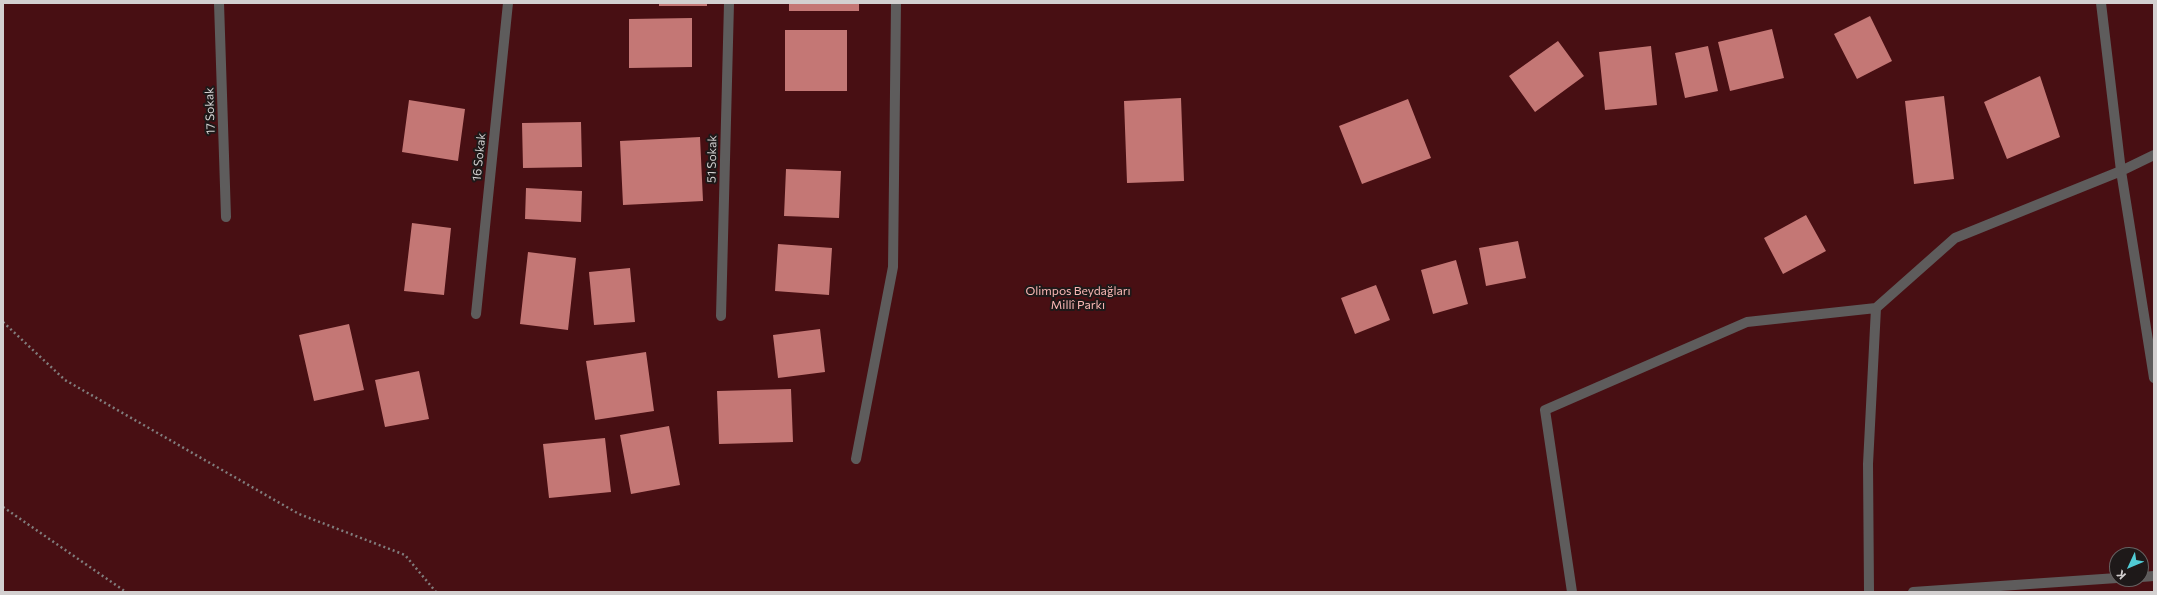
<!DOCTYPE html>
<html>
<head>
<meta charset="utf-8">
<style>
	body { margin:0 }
	#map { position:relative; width:2157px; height:595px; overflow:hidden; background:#1e1919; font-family:Commissioner,sans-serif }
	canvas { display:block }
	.frame { position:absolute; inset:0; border:4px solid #d3d0d0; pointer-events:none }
	.north { position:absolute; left:2109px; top:547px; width:40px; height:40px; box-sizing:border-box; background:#1e1919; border:1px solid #666262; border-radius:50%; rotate:226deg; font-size:11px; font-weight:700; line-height:16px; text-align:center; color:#d3d0d0 }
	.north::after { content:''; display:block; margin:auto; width:14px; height:18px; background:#51ccd5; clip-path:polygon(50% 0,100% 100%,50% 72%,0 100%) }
</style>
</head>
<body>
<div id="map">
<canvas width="2157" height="595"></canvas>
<div class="frame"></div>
<div class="north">K</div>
</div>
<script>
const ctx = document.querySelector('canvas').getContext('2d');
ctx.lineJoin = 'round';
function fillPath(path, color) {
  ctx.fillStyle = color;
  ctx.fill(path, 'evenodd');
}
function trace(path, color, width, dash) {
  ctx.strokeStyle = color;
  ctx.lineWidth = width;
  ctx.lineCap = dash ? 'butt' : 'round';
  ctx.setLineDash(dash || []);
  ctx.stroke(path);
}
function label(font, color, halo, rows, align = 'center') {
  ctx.font = font + ' Commissioner,sans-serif';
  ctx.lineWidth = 4;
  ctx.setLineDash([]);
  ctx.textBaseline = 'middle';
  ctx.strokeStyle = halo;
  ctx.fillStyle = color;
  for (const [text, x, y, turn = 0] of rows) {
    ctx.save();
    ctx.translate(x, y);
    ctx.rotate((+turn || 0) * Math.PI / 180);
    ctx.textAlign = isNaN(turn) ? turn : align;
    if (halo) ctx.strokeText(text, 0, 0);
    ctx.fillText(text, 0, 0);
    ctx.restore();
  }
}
fillPath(new Path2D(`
	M3,3H2154V592H3ZM2117,555H2141V579H2117Z`), '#480f13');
fillPath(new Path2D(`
	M659,3H707V6H659Z
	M789,3H859V11H789Z
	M1870,16L1892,61L1857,79L1834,34Z
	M692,18V67L629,68V19Z
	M1772,29L1784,78L1730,91L1718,42Z
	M785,30H847V91H785Z
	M1558,41L1584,76L1535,112L1509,76Z
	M1651,46L1657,105L1605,110L1599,52Z
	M1708,46L1718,91L1685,98L1675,53Z
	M2040,76L2060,137L2007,159L1984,102Z
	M1944,96L1954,179L1914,184L1905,101Z
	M1181,98L1184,181L1127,183L1124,101Z
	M1408,99L1431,158L1362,184L1339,126Z
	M409,100L465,109L458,161L402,152Z
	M581,122L582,167L523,168L522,123Z
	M700,137L703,201L623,205L620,141Z
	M786,169L841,171L839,218L784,216Z
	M526,188L582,191L581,222L525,219Z
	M1806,215L1826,251L1783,274L1764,238Z
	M412,223L451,228L444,295L404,291Z
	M1518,241L1526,278L1486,286L1479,248Z
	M778,244L832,248L829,295L775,291Z
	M528,252L576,258L568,330L520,324Z
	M1456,260L1468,304L1433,314L1421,270Z
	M630,268L635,322L594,325L589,272Z
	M1376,285L1390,320L1355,334L1341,298Z
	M349,324L364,390L314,401L299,335Z
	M820,329L825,372L778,378L773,335Z
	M646,352L654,411L595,420L586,361Z
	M419,371L429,419L385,427L375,380Z
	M791,389L793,442L719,444L717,391Z
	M669,426L680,485L631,494L620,435Z
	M605,438L611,492L549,498L543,444Z`), '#c47775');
trace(new Path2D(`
	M3,322L65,380L299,514L405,555L436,592
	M3,507L126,592`), '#817d7d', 2.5, [2, 3]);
trace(new Path2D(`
	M219,3L226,217
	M2101,3L2121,171L2154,378
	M476,314L508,3
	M721,316L729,3
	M856,459L893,267L896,3
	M2141,577L2154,576
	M1572,592L1545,410L1747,322L1876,308
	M1869,592L1868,464L1876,308L1955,238L2121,171L2154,155
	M1913,592L2117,578`), '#5e5c5c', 10);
label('12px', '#d3d0d0', '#1e1919', [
	["17 Sokak",210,111,-92],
	["16 Sokak",479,157,-84],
	["51 Sokak",712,159,-89]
]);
label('12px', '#fbb9b6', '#1e1919', [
	["Olimpos Beydağları",1078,291],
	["Millî Parkı",1078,305]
]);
</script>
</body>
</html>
